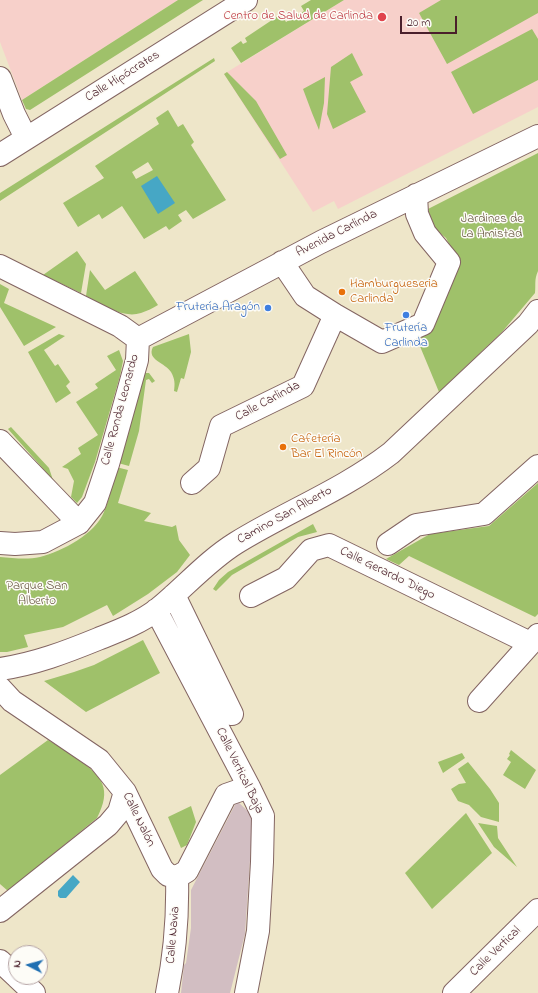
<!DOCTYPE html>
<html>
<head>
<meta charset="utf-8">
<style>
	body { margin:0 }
	#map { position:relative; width:538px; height:993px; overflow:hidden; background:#eee6c9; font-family:"Indie Flower",sans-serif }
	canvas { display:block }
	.north { position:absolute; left:8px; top:945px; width:40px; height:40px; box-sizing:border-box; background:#fdfcf7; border:1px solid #b5a4a5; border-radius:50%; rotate:276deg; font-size:11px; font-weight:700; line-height:16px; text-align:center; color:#4a1f2b }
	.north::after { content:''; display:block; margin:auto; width:14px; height:18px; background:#1f6fb2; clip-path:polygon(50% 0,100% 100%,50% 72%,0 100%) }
	.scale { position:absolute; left:400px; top:16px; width:57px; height:18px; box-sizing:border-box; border:2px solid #4a1f2b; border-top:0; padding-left:5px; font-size:12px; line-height:14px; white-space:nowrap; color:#4a1f2b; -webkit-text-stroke:3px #fdfcf7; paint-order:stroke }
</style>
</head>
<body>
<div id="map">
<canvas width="538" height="993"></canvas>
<div class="north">N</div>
<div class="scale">20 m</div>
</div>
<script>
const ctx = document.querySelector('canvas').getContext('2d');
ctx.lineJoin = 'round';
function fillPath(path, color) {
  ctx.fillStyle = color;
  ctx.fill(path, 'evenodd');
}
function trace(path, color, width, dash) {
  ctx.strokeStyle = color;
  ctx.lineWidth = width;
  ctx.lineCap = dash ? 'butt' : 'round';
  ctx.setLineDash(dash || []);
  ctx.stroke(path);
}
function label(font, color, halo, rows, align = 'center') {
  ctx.font = font + ' "Indie Flower",sans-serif';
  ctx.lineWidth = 3;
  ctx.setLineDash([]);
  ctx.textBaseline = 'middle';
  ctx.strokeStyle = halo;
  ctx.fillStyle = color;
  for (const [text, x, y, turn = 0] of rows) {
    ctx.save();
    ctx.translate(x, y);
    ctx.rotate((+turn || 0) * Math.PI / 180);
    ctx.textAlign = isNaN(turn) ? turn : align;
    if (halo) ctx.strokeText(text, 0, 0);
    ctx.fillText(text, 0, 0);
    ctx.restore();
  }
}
fillPath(new Path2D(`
	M0,0H178L22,100L0,42Z
	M344,0H538V107L338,209L334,201L313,212L224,74Z`), '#f7d0ca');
fillPath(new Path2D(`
	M237,801L253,816L245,934L230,993H181L184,965L186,963L191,928V890Z`), '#d2bec2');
fillPath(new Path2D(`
	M178,0H203L30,110L26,109L22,100Z
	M311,0H344L241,63L231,48L241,41L243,44L247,42L245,38L281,14L286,22L304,11L301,6Z
	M441,0H538V13L447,64L419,13Z
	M532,29L538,39V80L473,114L451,72Z
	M352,53L363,75L350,82L366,112L333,129L327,114L331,67Z
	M214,58L215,61L0,201V193Z
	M227,72L256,101L287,155L280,159L224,74Z
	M325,77L324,103L319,130L312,113L303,89Z
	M168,110L178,127L183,124L194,142L191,145L226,200L193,219L186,210L178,215L182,221L169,230L166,226L144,239L122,206L102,219L99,214L78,227L63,203L104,178L95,166L159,124L156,118ZM148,162L153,170L136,179L132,172Z
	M538,153V271C534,280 536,284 535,293L502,332L439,392L419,344L458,261L446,238L433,227L428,209Z
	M77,251L86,264L81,293L43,275Z
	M90,270L105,290L135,271L158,305C153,308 147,311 141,313C122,319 102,304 86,296Z
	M0,284L9,289L4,303L56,327L24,346L0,307Z
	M59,334L65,336L44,350L55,366L58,364L70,382L66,386L71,393L56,403L28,352Z
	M189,334L191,352L184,379L181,378L177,392L174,391C175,384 175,379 171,372C166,363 146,360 153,347Z
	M119,350L123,361L120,376L95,462L82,497L77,503L71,497L74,481L68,469L62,467L81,454L78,448L98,435L76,402L98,388L95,384L116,370L107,356Z
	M145,373H149L155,381L152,383L149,379L146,380L139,431L129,466L118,463Z
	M11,427L49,468L53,480L8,429Z
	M116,467L128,470L118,503L151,513L144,521L172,527L176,525L179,540L190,555L177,572L148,594L113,616L107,605L63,627L24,635L28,647L7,652H0V557C13,558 27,560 40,557C63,551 95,534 104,512C110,498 113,481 116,467Z
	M538,483V614L535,617L409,556L399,565L386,559L430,534L489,526Z
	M313,524L317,532L298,537L232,575L216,591L213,589L219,580L228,572Z
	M143,640L160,673L86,712L44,681L74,672L94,665Z
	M48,740C58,746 68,752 77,759C103,776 112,789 97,818L8,891L0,884V775Z
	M511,750L536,770L525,789L503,775L511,762L507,759L510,755L509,754Z
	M462,753L465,758L443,773L438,762Z
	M468,762L490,789L499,803V822L481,817L469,805L458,801L451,789L459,784L466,783L458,769Z
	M191,806L196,822L187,845L181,848L168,817Z
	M466,813L492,853L432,909L405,873Z
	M478,823L497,826L498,838L517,867L494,847Z`), '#9fc16a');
fillPath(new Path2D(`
	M157,176L175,203L158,214L141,186Z
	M73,875L80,882L66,898H60L58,896V891Z`), '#46a7c5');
const minor = new Path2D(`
	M0,78L14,114L26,138
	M0,155L246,0
	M282,262L305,296L335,315L382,342L423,324L449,262L425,233L417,214L416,195
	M0,266L120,326L138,339
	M138,339L321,242L538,136
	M0,441L79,523
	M192,483L209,468L221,426L303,386L335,315
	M0,543L15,544L43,542L79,523L95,503L108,464L137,360L138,339
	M388,544L416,525L484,514L538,466
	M174,595L232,714
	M251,596L286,578L311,550L329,545L530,643
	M156,610L249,787L263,816L262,862L258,931L246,993
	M0,669C35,664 66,652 98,639C118,631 140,623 158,609C184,588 207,561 236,543C286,512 343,490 391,453L528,324L538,311
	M0,688L12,701L99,760L125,792L162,869L168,875L177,877L187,871L226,795L249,787
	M479,701L538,635
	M0,911L108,825L119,812L125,792
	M0,961L16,976
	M17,977L34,993
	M167,993C175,954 178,916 177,877
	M454,993L538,910`);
trace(minor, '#836562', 24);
trace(minor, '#fff', 22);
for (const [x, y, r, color] of [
	[382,17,5,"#e0444e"],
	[342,292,4,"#e8710a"],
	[268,308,4,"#3f7fe0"],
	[406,315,4,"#3f7fe0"],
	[283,447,4,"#e8710a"]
]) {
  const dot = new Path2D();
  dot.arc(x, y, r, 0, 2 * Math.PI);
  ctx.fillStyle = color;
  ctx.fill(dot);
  trace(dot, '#fdfcf7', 1.5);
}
label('13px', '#be3a42', '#fdfcf7', [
	["Centro de Salud de Carlinda",373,17]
], 'right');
label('13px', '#4a1f2b', '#fdfcf7', [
	["Calle Hipócrates",123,77,-32],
	["Avenida Carlinda",337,234,-27],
	["Calle Carlinda",268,402,-28],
	["Calle Ronda Leonardo",121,410,-75],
	["Camino San Alberto",285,516,-29],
	["Calle Gerardo Diego",387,574,26],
	["Calle Vertical Baja",239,771,64],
	["Calle Nalón",138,820,64],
	["Calle Navia",174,935,-85],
	["Calle Vertical",496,952,-44]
]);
label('13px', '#685841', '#fdfcf7', [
	["Jardines de",492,220],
	["La Amistad",492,235],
	["Parque San",37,587],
	["Alberto",37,602]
]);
label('13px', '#c56008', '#fdfcf7', [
	["Hamburgueseria",350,285],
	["Carlinda",350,300],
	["Cafetería",291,440],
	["Bar El Rincón",291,455]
], 'left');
label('13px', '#366cbe', '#fdfcf7', [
	["Frutería Aragón",260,308],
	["Frutería",406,329,"center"],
	["Carlinda",406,344,"center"]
], 'right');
</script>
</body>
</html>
